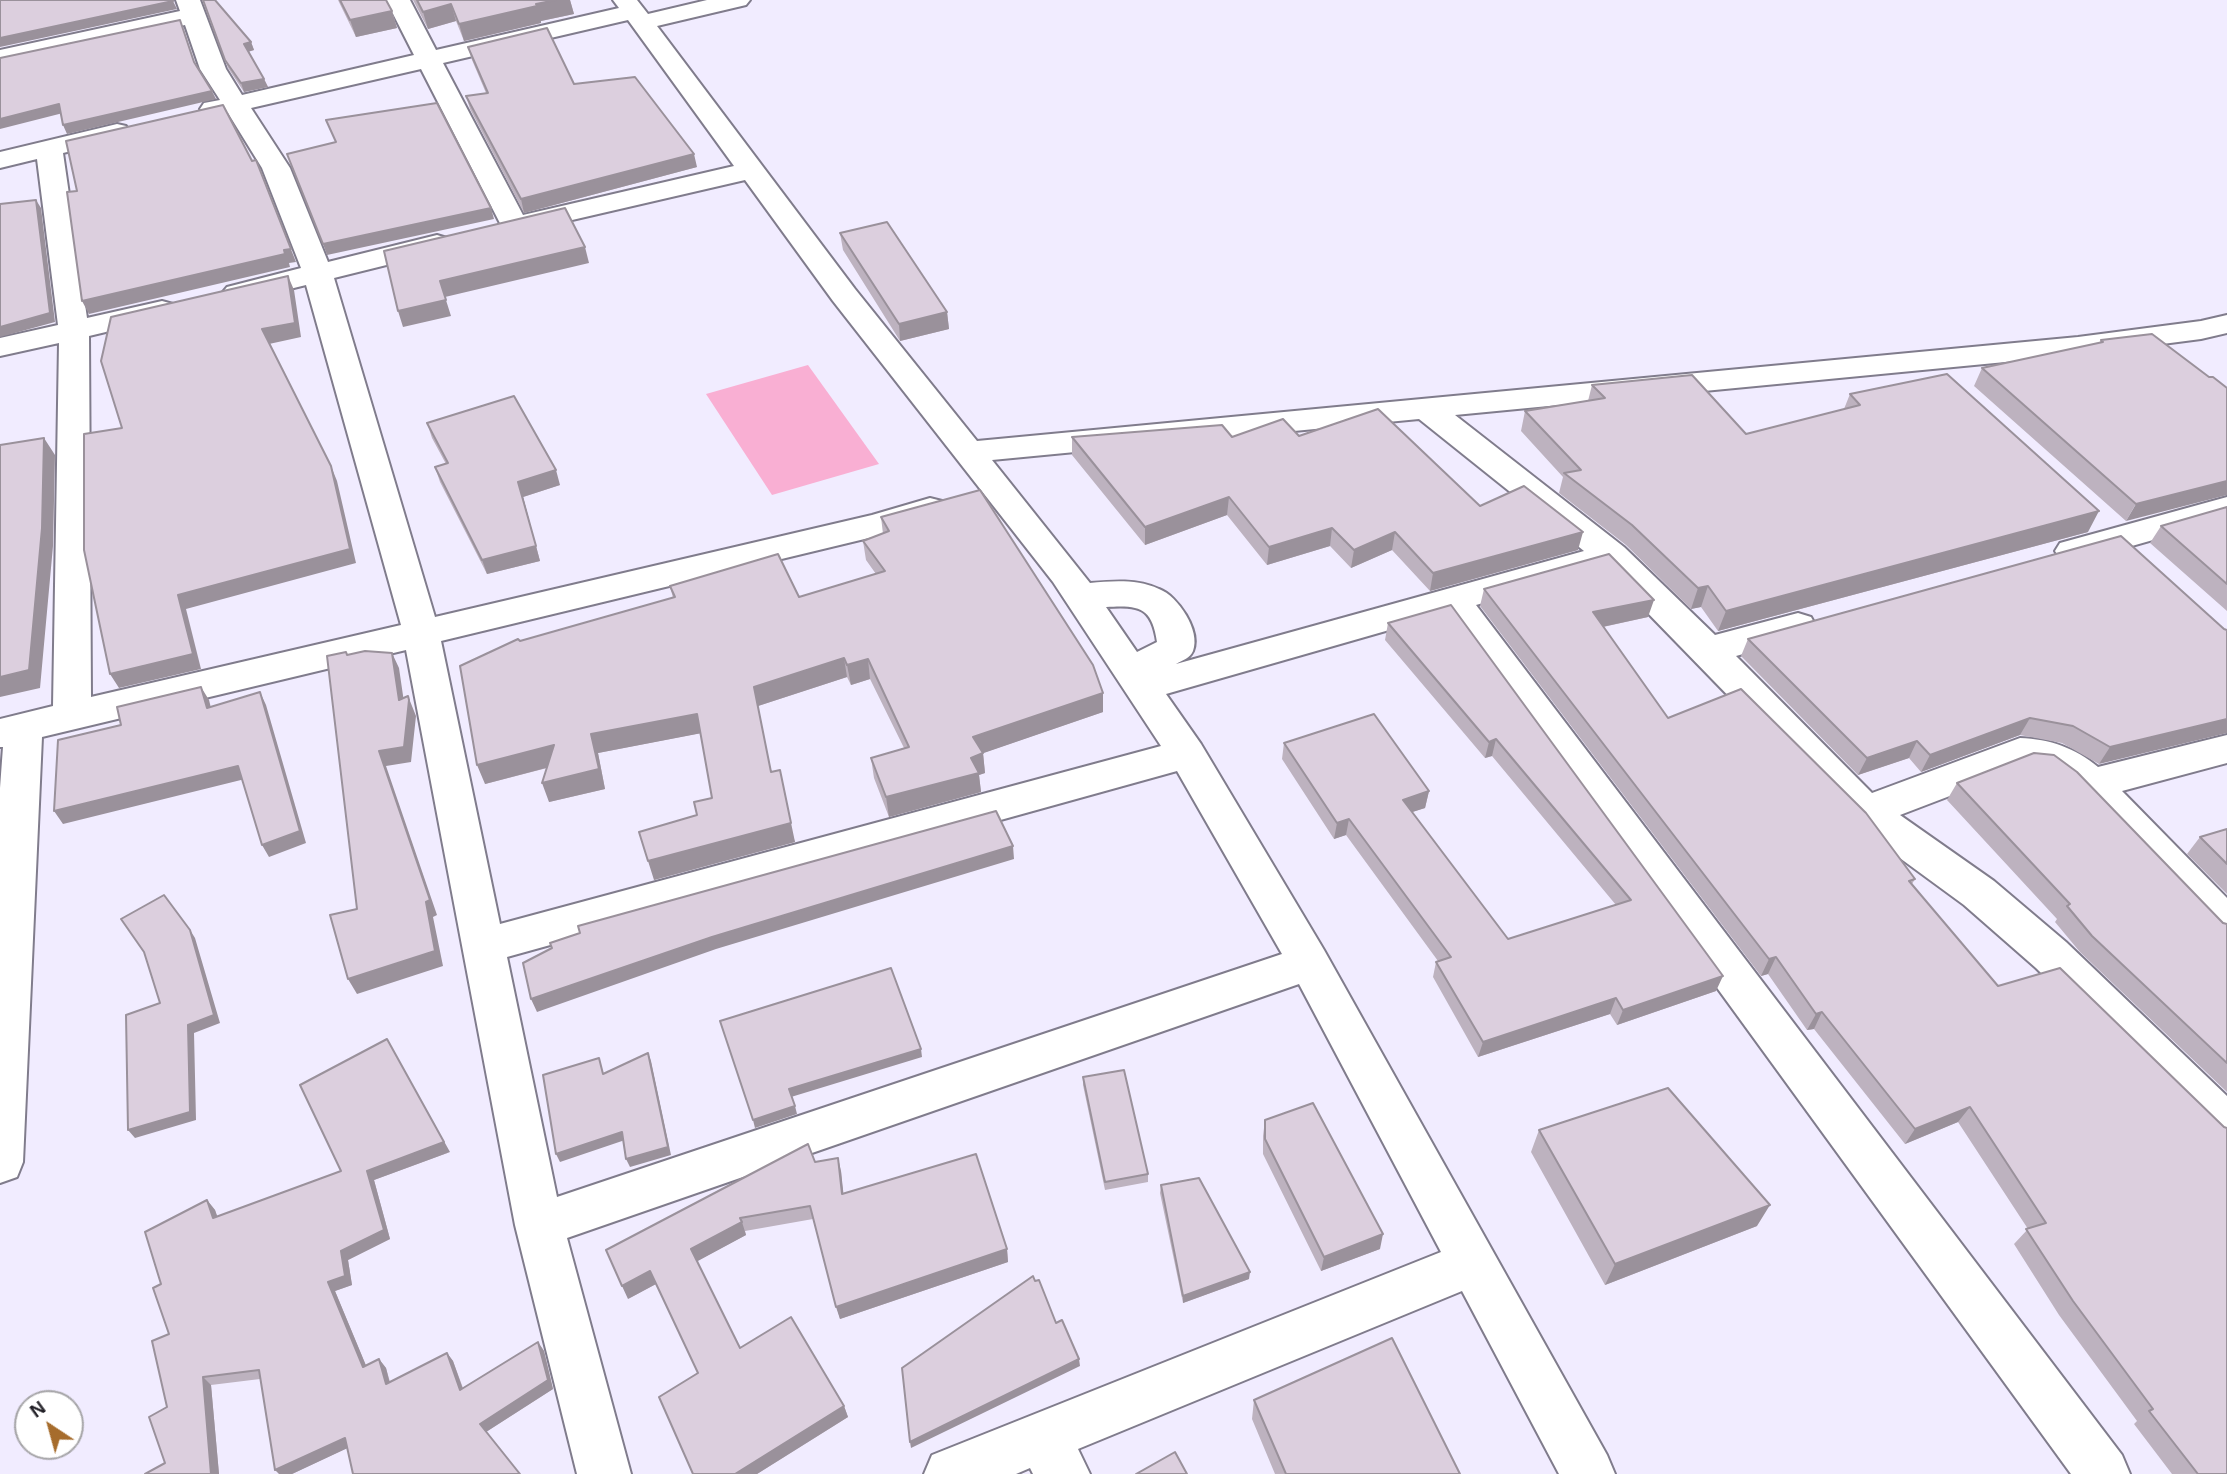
<!DOCTYPE html>
<html>
<head>
<meta charset="utf-8">
<style>
	body { margin:0 }
	#map { position:relative; width:2227px; height:1474px; overflow:hidden; background:#f1ecff; font-family:Arial,sans-serif }
	canvas { display:block }
	.north { position:absolute; left:14px; top:1390px; width:70px; height:70px; box-sizing:border-box; background:#fff; border:2px solid #a6a5a8; border-radius:50%; rotate:324deg; font-size:19px; font-weight:700; line-height:28px; text-align:center; color:#211f26 }
	.north::after { content:''; display:block; margin:auto; width:24px; height:32px; background:#a66c2c; clip-path:polygon(50% 0,100% 100%,50% 72%,0 100%) }
</style>
</head>
<body>
<div id="map">
<canvas width="2227" height="1474"></canvas>
<div class="north">N</div>
</div>
<script>
const ctx = document.querySelector('canvas').getContext('2d');
ctx.lineJoin = 'round';
function fillPath(path, color) {
  ctx.fillStyle = color;
  ctx.fill(path, 'evenodd');
}
function trace(path, color, width, dash) {
  ctx.strokeStyle = color;
  ctx.lineWidth = width;
  ctx.lineCap = dash ? 'butt' : 'round';
  ctx.setLineDash(dash || []);
  ctx.stroke(path);
}
fillPath(new Path2D(`
	M808,365L879,464L772,495L706,394Z`), '#f9afd3');
const minor = new Path2D(`
	M176,0H200L226,69L242,95L414,55L386,0H410L436,50L619,8L613,0H637L648,14L707,0H750L746,5L657,26L855,289L977,441L2078,337L2201,321L2227,315V333L2201,339L2078,355L1455,415L1624,547L1715,635L1798,613L1811,617L1816,626L1811,635L1736,656L1872,793L2020,738C2050,739 2075,748 2098,767L2227,735V763L2122,791L2227,898V943L2212,938L2068,787L2045,770L2023,768L1900,815L1994,881L2066,942L2227,1096V1147L2211,1141L2036,968L1964,905L1852,823L1605,569L1476,605L2122,1455L2130,1474H2071L1445,614L1166,694L1201,744L1324,950L1607,1455L1615,1474H1559L1462,1291L1078,1449L1090,1474H1033L1030,1468L1016,1474H924L932,1455L1441,1252L1299,984L567,1238L631,1474H577L515,1225L406,650L42,737L23,1162L17,1177L0,1183V788L3,747H0V719L53,706L59,343L0,356V338L58,325L37,159L0,168V152L117,124L126,126L130,132L126,138L63,153L87,318L162,301L173,304L177,310L173,316L89,336L91,697L401,625L306,285L237,302L227,299L222,293L227,287L301,268L262,168L228,113L213,117L204,115L200,109L204,103L220,100L200,69L185,25L0,64V50L180,11ZM628,20L734,166L523,215L443,63ZM421,69L504,231L516,233L745,180L833,301L1053,582L1161,746L500,924L441,641L877,536L942,517L947,509L942,501L930,498L872,515L435,617L334,278L447,250L451,244L447,238L437,235L328,262L290,168L251,108ZM1419,419L1584,551L1176,664C1183,660 1190,658 1193,651C1201,631 1178,596 1159,589C1137,579 1113,581 1090,583L992,460ZM1106,607C1139,605 1152,607 1157,642L1137,652ZM1177,771L1282,954L557,1197L507,957Z
	M2227,497V519L2072,563L2060,559L2055,551L2060,543Z`);
trace(minor, '#807c8c', 4);
fillPath(minor, '#fff');
fillPath(new Path2D(`
	M203,0L251,42L254,50L248,52L264,79L268,87L244,92L228,68Z
	M338,0H386L392,11L397,28L356,37Z
	M413,0H570L574,14L541,21V23L464,41L456,21L428,29Z
	M468,47L574,84L697,167L524,213L470,109L466,96L486,93L472,60Z
	M840,233L947,312L949,329L900,341L843,250Z
	M2101,340L2209,377L2126,521L1974,386L1982,368L2099,343Z
	M1592,385L1746,434L1844,409L1850,394L2088,532L1718,631L1701,607L1691,609L1626,545L1559,493L1563,477L1521,431L1525,411L1588,401Z
	M427,423L560,485L523,497L540,561L487,574L440,482L435,467L446,464L432,438Z
	M1299,436L1480,506L1578,550L1430,591L1392,550L1351,568L1330,546L1267,565L1227,515L1145,545L1072,455V437Z
	M2227,507V611L2150,543L2161,526Z
	M881,517L1103,712L983,753L985,773L979,775L981,792L889,817L874,778L871,758L904,748L870,679L851,685L847,677L758,706L771,772L795,842L654,880L697,815L712,798L701,733L598,753L605,789L549,802L547,768L485,784L520,641L673,598L670,586L799,597L876,574L866,560L863,541L883,534Z
	M1484,589L1648,617L1603,627L1668,718L1915,879L1912,884L2227,1474H2172L2134,1424L2137,1421L2059,1315L2014,1244L2028,1229L1958,1122L1905,1144L1814,1029L1807,1030L1768,974L1761,976L1480,606Z
	M1451,605L1716,991L1617,1025L1610,1014L1478,1057L1433,977L1436,962L1438,961L1346,835L1334,839L1282,759L1284,743L1429,791L1425,808L1412,812L1508,939L1616,905L1492,756L1485,758L1385,640L1388,623Z
	M2224,629L2099,764L2062,743L2020,735L1921,772L1909,758L1858,775L1741,656L1748,639Z
	M1957,783L2227,924V1092L2080,952L2055,922L2057,919L1947,800Z
	M2227,829V894L2187,854L2200,837Z
	M1083,1077L1148,1174V1182L1105,1190L1083,1085Z
	M1265,1120L1380,1249L1321,1271L1263,1154V1136Z
	M1539,1130L1757,1226L1605,1285L1531,1152Z
	M450,1152L374,1180L390,1239L348,1260L352,1285L335,1291L366,1366L379,1359L386,1368L390,1382L447,1353L453,1361L463,1388L538,1342L544,1351L553,1389L486,1432L347,1448L292,1474H279L260,1379L211,1385L219,1474H145L165,1463L169,1334L161,1284L207,1200L215,1210L217,1216Z
	M815,1162L841,1171L843,1194L1007,1249L1008,1262L840,1319L813,1219L745,1231L746,1235L697,1261L740,1348L844,1406L848,1417L757,1474H693L698,1373L656,1284L628,1299Z
	M1161,1185L1249,1279L1183,1303L1160,1193Z
	M1254,1400L1460,1474H1275L1252,1419Z`), '#bdb2bf');
fillPath(new Path2D(`
	M556,0H570L574,14L541,21V23L464,41L459,24L536,4Z
	M173,1L177,9L0,47V38Z
	M451,4L456,21L428,29L423,12Z
	M392,11L397,28L356,37L350,20Z
	M251,42L254,50L247,52L244,44Z
	M264,79L268,87L244,92L241,83Z
	M212,91L216,99L67,134L63,125Z
	M59,104L63,113L0,129V119Z
	M694,154L697,167L524,213L521,199Z
	M256,160L296,262L289,263L290,267L89,314L82,301Z
	M36,200L41,208L55,322L0,337V327Z
	M491,208L494,219L327,255L323,244Z
	M585,247L589,263L445,297L451,316L403,327L398,311L440,281Z
	M288,276L294,290L301,337L269,344L262,329Z
	M947,312L949,329L900,341L899,324Z
	M44,438L55,455L53,546L40,688L0,697V677Z
	M331,466L337,481L356,563L186,609L201,669L119,688L110,674L178,595Z
	M556,470L560,485L523,497L540,561L487,574L482,560L518,482Z
	M2227,481V495L2126,521L2136,504Z
	M1229,497L1227,515L1145,545V527Z
	M2099,511L2088,532L1718,631L1726,611Z
	M1332,528L1330,546L1267,565L1269,547Z
	M1395,532L1392,550L1351,568L1354,550Z
	M1583,532L1578,550L1430,591L1433,573Z
	M1708,586L1701,607L1691,609L1698,588Z
	M1654,600L1648,617L1588,630L1593,612Z
	M392,653L399,668L406,716L399,700Z
	M844,658L847,677L758,706L754,687Z
	M868,659L870,679L851,685L847,665Z
	M201,687L209,700L214,720L207,708Z
	M260,692L266,705L306,843L269,857L262,845Z
	M1103,693V712L975,756L973,737Z
	M408,696L416,716L411,762L386,766L437,915L433,917L443,966L357,994L348,979L379,751Z
	M697,714L702,733L598,753L605,789L549,802L542,783L591,734Z
	M2030,718L2020,735L1921,772L1930,755Z
	M2227,719V733L2099,764L2110,747Z
	M1496,739L1492,756L1485,758L1489,742Z
	M1917,741L1909,758L1858,775L1867,758Z
	M554,745L561,764L485,784L477,765Z
	M983,753L985,773L979,775L981,792L889,817L886,797L971,758Z
	M238,766L245,779L63,824L54,811Z
	M780,770L795,842L654,880L648,861Z
	M1429,791L1425,808L1400,816L1403,800Z
	M1349,819L1346,835L1334,839L1337,823Z
	M1013,846L1014,859L716,949L537,1012L531,999L712,937Z
	M190,930L195,938L220,1023L194,1033L196,1120L135,1138L128,1130L188,1025Z
	M1776,957L1768,974L1761,976L1769,959Z
	M1723,976L1716,991L1617,1025L1623,1010Z
	M1616,998L1610,1014L1478,1057L1483,1042Z
	M1822,1012L1814,1029L1807,1030L1816,1014Z
	M387,1039L450,1152L374,1180L390,1239L348,1260L352,1285L335,1291L370,1375L363,1367L328,1282L367,1171Z
	M921,1049L922,1057L791,1097L789,1089Z
	M648,1053L651,1061L671,1155L630,1167L626,1159Z
	M795,1106L797,1114L755,1128L753,1120Z
	M1970,1107L1958,1122L1905,1144L1915,1129Z
	M622,1132L625,1140L560,1162L556,1154Z
	M838,1158L841,1171L845,1208L842,1194Z
	M207,1200L215,1210L221,1227L213,1218Z
	M1770,1205L1757,1226L1605,1285L1615,1264Z
	M742,1222L746,1235L696,1262L691,1249Z
	M1383,1234L1380,1249L1321,1271L1324,1257Z
	M1007,1249L1008,1262L840,1319L836,1307Z
	M650,1271L656,1284L628,1299L622,1286Z
	M1250,1272L1249,1279L1183,1303V1296Z
	M538,1342L544,1351L553,1389L486,1432L480,1424Z
	M447,1353L453,1361L466,1398L460,1390Z
	M379,1359L386,1368L392,1392L386,1384Z
	M1079,1359L1080,1366L911,1448L910,1442Z
	M203,1377L211,1385L219,1474H211Z
	M844,1406L848,1417L757,1474H735Z
	M345,1438L352,1446L292,1474H279L275,1470Z`), '#9a919b');
const building = new Path2D(`
	M0,0H173V1L0,38Z
	M203,0H215L251,42L244,44L264,79L241,83L225,60Z
	M340,0H386L392,11L350,20Z
	M417,0H556L536,4L537,6L459,24L451,4L423,12Z
	M180,20L194,62L212,91L63,125L59,104L0,119V58Z
	M547,28L574,84L635,77L694,154L521,199L466,96L488,93L468,47Z
	M437,103L491,208L323,244L287,154L336,142L326,120Z
	M223,105L252,161L256,160L291,249L284,250L285,254L82,301L67,192L77,191L66,141Z
	M36,200L50,313L0,327V204Z
	M565,208L585,247L440,281L446,300L398,311L384,251Z
	M887,222L947,312L899,324L840,233Z
	M288,276L295,323L262,329L331,466L350,549L178,595L193,654L110,674L84,550V434L122,428L101,361L111,317Z
	M2152,334L2209,377H2213L2227,388V481L2136,504L1982,368L2103,342L2101,340Z
	M1947,374L2099,511L1726,611L1708,586L1698,588L1632,525L1564,473L1581,470L1525,411L1605,398L1592,385L1692,375L1746,434L1860,405L1850,394Z
	M514,396L556,470L518,482L536,546L482,560L435,467L448,463L427,423Z
	M1378,409L1480,506L1524,486L1583,532L1433,573L1395,532L1354,550L1332,528L1269,547L1229,497L1145,527L1072,437L1222,425L1232,437L1283,419L1299,436Z
	M44,438L42,528L29,670L0,677V445Z
	M980,490L1093,665L1103,693L973,737L983,753L971,758L979,773L886,797L871,758L909,747L868,659L847,665L844,658L754,687L771,772L780,770L791,823L648,861L639,832L697,815L694,802L712,798L697,714L591,734L599,769L542,783L554,745L477,765L460,666L518,639L520,641L675,597L670,586L778,554L799,597L885,571L863,541L889,531L881,517Z
	M2227,507V584L2161,526Z
	M2121,536L2224,629L2227,630V719L2110,747L2073,726L2030,718L1930,755L1917,741L1867,758L1748,639Z
	M1609,554L1654,600L1593,612L1668,718L1741,689L1866,813L1915,879L1909,881L1998,986L2060,968L2224,1127L2227,1128V1474H2198L2149,1411L2153,1409L2073,1301L2026,1229L2046,1223L1970,1107L1915,1129L1822,1012L1816,1014L1776,957L1769,959L1484,589Z
	M1451,605L1723,976L1623,1010L1616,998L1483,1042L1436,962L1451,957L1349,819L1337,823L1284,743L1374,714L1429,791L1403,800L1508,939L1631,900L1496,739L1489,742L1388,623Z
	M365,651L392,653L399,700L408,696L409,700L404,747L379,751L430,900L426,902L435,951L348,979L330,915L357,909L327,656L346,652L347,655Z
	M201,687L207,708L260,692L300,831L262,845L238,766L54,811L58,740L121,725L117,707Z
	M2034,753L2054,755L2077,772L2223,923L2227,924V1063L2092,936L2067,906L2070,904L1957,783Z
	M996,811L1013,846L712,937L531,999L523,963L552,948L550,943L580,933L578,926Z
	M2227,829V864L2200,837Z
	M164,895L190,930L214,1015L188,1025L190,1112L128,1130L126,1015L160,1003L144,952L121,919Z
	M891,968L921,1049L789,1089L795,1106L753,1120L720,1021Z
	M387,1039L444,1142L367,1171L384,1230L341,1251L345,1276L328,1282L363,1367L379,1359L386,1384L447,1353L460,1390L538,1342L548,1380L480,1424L520,1474H353L345,1438L275,1470L259,1370L203,1377L211,1474H145L165,1463L149,1417L167,1407L152,1341L169,1334L153,1288L161,1284L145,1232L207,1200L213,1218L341,1171L300,1085Z
	M648,1053L668,1147L626,1159L622,1132L556,1154L543,1075L599,1058L603,1074Z
	M1124,1070L1148,1174L1105,1182L1083,1077Z
	M1668,1088L1770,1205L1615,1264L1539,1130Z
	M1313,1103L1383,1234L1324,1257L1265,1139V1120Z
	M808,1144L815,1162L838,1158L842,1194L976,1154L1007,1249L836,1307L810,1206L740,1218L742,1222L691,1249L740,1348L791,1317L844,1406L735,1474H693L659,1397L698,1373L650,1271L622,1286L606,1250Z
	M1199,1178L1250,1272L1183,1296L1161,1185Z
	M1033,1276L1035,1281L1039,1280L1056,1323L1062,1320L1079,1359L910,1442L902,1368Z
	M1392,1338L1460,1474H1286L1254,1400Z
	M1175,1452L1187,1474H1136Z`);
fillPath(building, '#dccfde');
trace(building, '#9a919b', 2);
</script>
</body>
</html>
